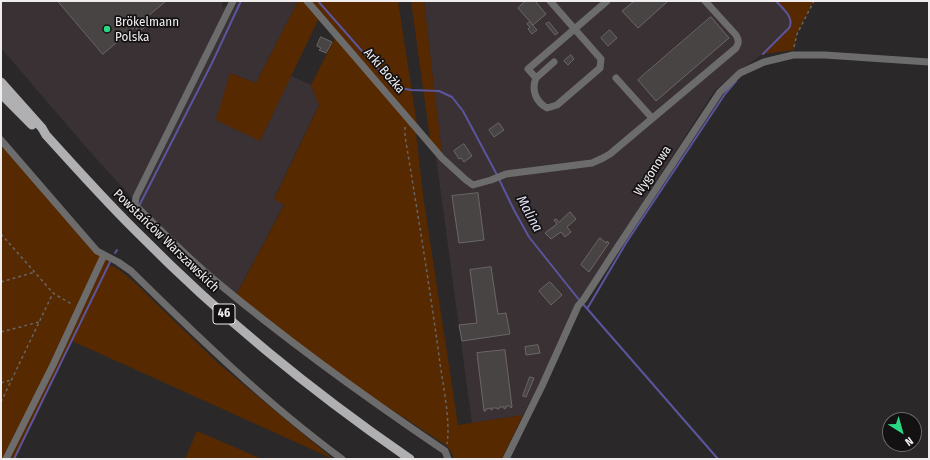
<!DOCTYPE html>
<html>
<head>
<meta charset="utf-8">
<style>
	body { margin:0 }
	#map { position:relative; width:930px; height:460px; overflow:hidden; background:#2b2829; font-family:"Fira Sans Condensed",sans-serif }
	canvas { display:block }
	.frame { position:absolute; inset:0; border:2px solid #efedee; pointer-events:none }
	.north { position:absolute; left:882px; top:412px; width:40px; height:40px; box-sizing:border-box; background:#131112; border:1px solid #6b696a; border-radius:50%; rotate:143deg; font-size:11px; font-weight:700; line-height:16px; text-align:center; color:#efedee }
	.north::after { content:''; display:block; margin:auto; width:14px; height:18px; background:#2ad884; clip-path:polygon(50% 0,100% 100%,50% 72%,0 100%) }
</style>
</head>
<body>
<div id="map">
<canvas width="930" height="460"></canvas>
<div class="frame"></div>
<div class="north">N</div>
</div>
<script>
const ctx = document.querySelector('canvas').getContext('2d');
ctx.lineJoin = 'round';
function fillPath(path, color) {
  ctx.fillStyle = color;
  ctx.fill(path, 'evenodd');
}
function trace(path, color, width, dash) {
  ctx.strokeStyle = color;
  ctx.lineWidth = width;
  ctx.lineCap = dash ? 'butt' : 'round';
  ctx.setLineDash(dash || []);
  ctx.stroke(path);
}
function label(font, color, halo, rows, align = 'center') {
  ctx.font = font + ' "Fira Sans Condensed",sans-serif';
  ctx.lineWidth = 3.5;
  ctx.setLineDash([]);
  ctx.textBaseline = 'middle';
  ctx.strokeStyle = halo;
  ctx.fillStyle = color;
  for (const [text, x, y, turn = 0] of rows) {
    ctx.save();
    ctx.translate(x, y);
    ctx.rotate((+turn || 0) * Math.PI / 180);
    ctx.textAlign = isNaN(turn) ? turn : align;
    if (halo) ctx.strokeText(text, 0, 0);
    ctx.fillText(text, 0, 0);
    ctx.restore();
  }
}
fillPath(new Path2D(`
	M1,1H222L223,8L233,1H298L256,83L230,73L260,141L291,76L311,85L319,104L274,198L284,204L235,297L211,277L135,201L92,154L1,48Z
	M424,1H776L791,19V25L789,28L763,54L738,71L715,90L610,253L523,415L472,423L436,157H442Z`), '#3a3135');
fillPath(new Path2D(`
	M298,1H398L417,124L416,134L423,195L458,425L523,415L502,459H454L453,455L447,446L383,404L380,406L235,297L284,205L274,199L319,105L311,85L337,34L320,16L260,141L216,120L230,73L256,83Z
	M411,1H424L442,154L430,139Z
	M776,1H814L797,34L794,50L763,54L789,28C795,18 783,9 776,1Z
	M1,147L12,152L91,244L112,259L109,265L117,268L134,282L219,364L333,459L72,341L14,459H1Z
	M197,431L262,459H185Z`), '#562900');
trace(new Path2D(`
	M318,1L369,59L392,83L401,88L411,90L439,91L452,97L463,111L496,173L514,210L529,237L580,301
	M763,54L789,28C795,18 783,9 776,1
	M140,204L212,63L241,1
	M115,253L117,250
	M583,304L718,459
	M587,309L626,243L725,94L736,81
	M14,459L110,262`), '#5a559d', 2);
const building = new Path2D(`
	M58,1H166L148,16L152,21L139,32L135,27L103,54Z
	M526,1H535L546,14L533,25L518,8Z
	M632,1H668L638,28L622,11L633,2Z
	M711,17L729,38L656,101L638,80Z
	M530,22L537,30L532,34L528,29L530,27L527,24Z
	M549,22L558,33L555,35L546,24Z
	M610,30L617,38L608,46L601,38Z
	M321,37L332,42L326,53L319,50L321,48L317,46Z
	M571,55L574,59L568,65L564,61Z
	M499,123L504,130L494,137L489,130Z
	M464,144L472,156L464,162L461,158L459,159L454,151Z
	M478,193L484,240L459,243L452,196Z
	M570,212L576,219L567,227L571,232L565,237L561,232L551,239L545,233L557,224L554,220L556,219L559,222Z
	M600,238L606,243L607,241L609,243L589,272L581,265Z
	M491,267L498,314L506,313L510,334L462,341L459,325L477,323L470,270Z
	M550,282L562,295L551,305L539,291Z
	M538,345L540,353L526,355L525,347Z
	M505,350L512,407L511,408L510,406H506V408L504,409V407H499V409H497V408H492V410H491L490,408L486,409V411H484L477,353Z
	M530,377L534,378L526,397L523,396Z`);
fillPath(building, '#474443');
trace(building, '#6b6767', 1);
trace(new Path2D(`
	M794,47L797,34L814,1
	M405,127V136C417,209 429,282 439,356C442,381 451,420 447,444
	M1,234L53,293L73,305
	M1,282L35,272
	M1,332L39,322
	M1,383L11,380
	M1,402L53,293`), '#676566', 1.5, [3, 3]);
trace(new Path2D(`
	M233,1L136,197L135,205C160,230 185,255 212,278C286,340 365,397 445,451L448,459
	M307,1L442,158L466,180L473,185L491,180L506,174L592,163L603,158L610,154L736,48C739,43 739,40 736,35L705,1
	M550,1L601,59L600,68L557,105L547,108C536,102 531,90 536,78L554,62
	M536,78L528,69L607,1
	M616,78L652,118
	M1,140L97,251L118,262L131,271C198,337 266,403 342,459
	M6,459L53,365L104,255
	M506,459L542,386L578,306L584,299L613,254L720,92L740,73L764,62L793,55H825L929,62`), '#6d6c6d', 7);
trace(new Path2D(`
	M1,82L42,128L46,135C77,169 108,204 141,236C223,319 314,393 410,459
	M1,94L32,125`), '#b0afb1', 9);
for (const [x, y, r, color] of [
	[107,29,4,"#2ad884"]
]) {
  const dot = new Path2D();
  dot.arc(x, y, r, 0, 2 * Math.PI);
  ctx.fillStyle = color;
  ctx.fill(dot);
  trace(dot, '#131112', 1.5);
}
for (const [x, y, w] of [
	[224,314,22]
]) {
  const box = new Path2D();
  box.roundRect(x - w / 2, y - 10, w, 20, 3);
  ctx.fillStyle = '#131112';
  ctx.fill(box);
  trace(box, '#efedee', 1);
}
label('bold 12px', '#efedee', null, [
	["46",224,314]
]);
label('13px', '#efedee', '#131112', [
	["Brökelmann",115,22],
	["Polska",115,37]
], 'left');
label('13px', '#efedee', '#131112', [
	["Arki Bożka",384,71,49],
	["Wygonowa",653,171,-57],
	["Powstańców Warszawskich",166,241,44]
]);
label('italic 14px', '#e1e1f6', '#131112', [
	["Malina",529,214,61]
]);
</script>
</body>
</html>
